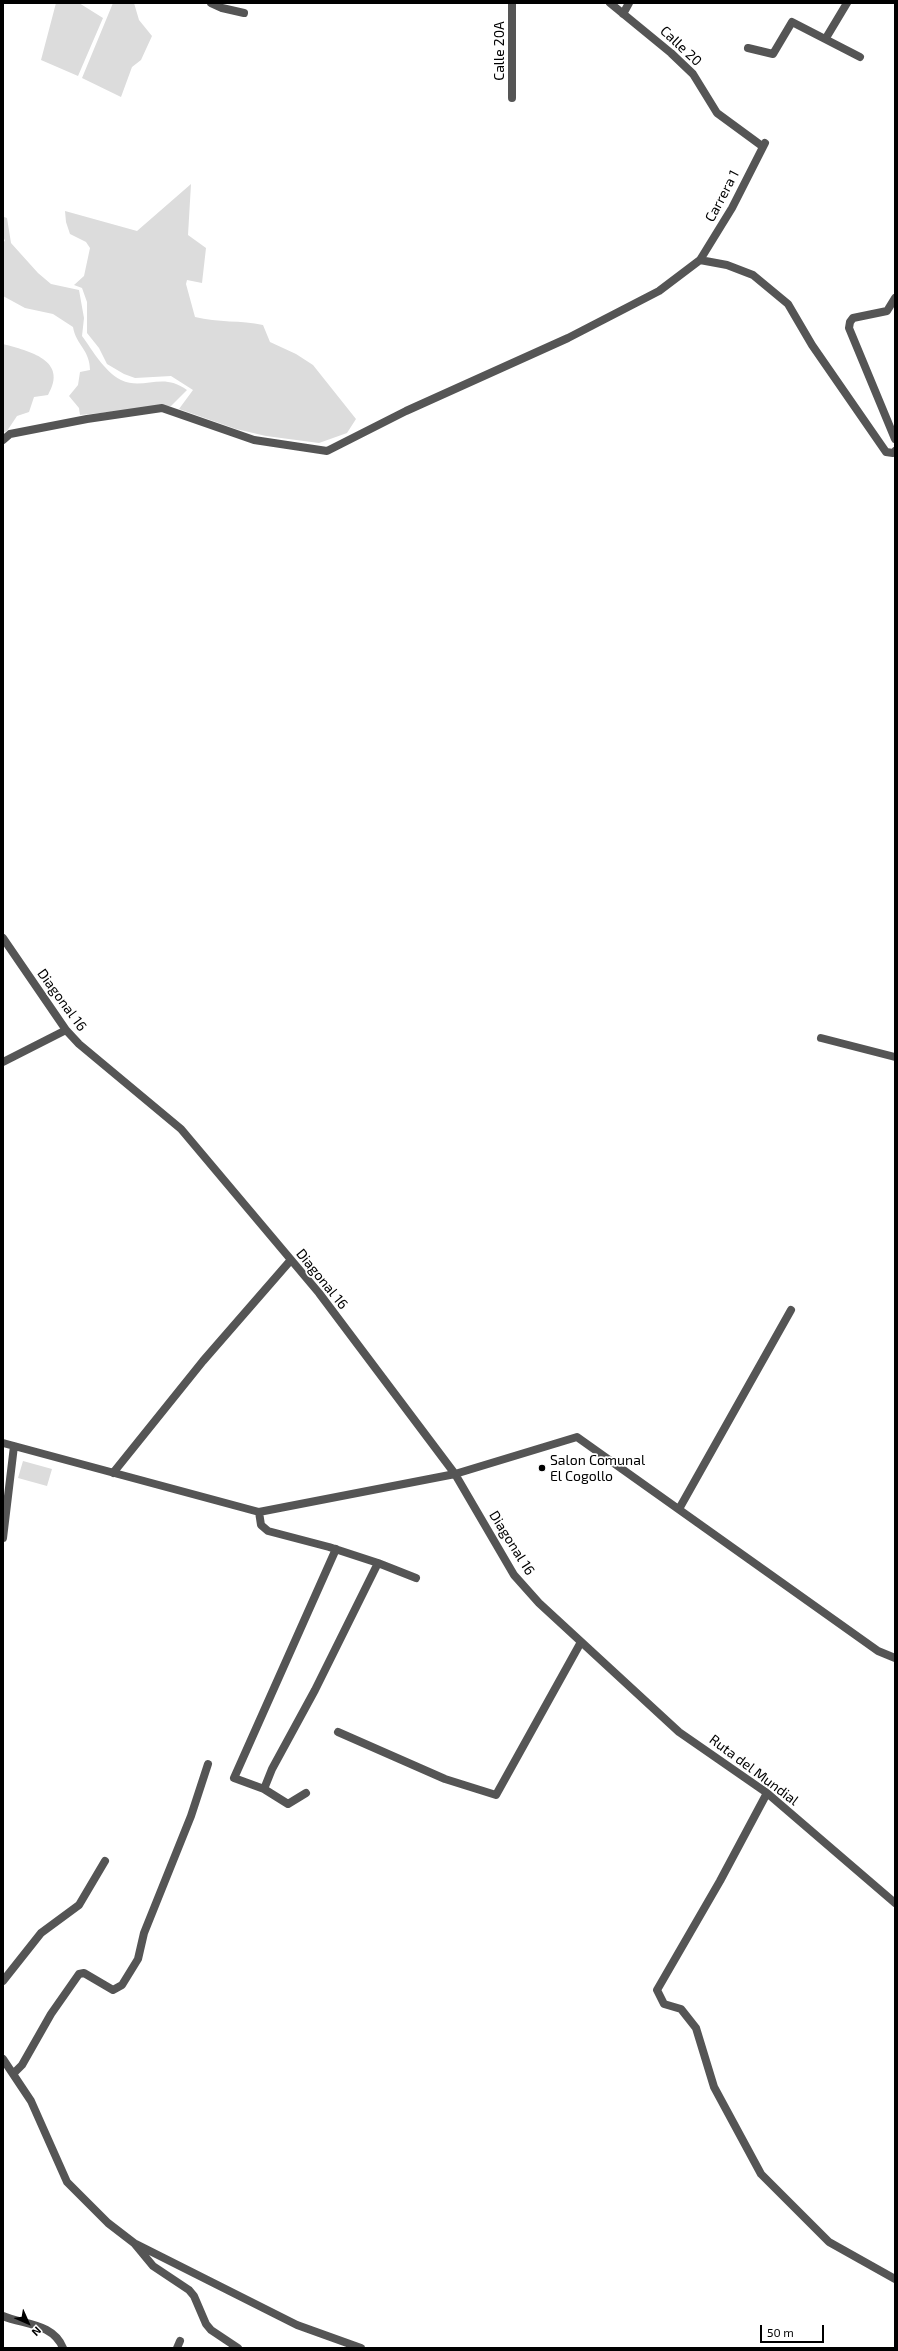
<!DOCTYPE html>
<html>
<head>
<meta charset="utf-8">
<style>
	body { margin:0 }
	#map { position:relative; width:898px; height:2351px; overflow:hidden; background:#fff; font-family:"Exo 2",sans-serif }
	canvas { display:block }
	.frame { position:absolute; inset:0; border:4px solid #000; pointer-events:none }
	.north { position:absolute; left:8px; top:2303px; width:40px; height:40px; -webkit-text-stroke:3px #fff; paint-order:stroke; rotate:135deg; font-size:11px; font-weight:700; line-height:16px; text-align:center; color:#000 }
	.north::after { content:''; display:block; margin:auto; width:14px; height:18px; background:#000; clip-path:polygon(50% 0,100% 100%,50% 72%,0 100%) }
	.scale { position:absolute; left:760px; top:2325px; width:64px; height:18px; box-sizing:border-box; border:2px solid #000; border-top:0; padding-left:5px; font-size:12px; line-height:14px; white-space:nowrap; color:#000; -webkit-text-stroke:3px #fff; paint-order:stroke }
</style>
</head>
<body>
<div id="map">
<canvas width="898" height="2351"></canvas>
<div class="frame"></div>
<div class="north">N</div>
<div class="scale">50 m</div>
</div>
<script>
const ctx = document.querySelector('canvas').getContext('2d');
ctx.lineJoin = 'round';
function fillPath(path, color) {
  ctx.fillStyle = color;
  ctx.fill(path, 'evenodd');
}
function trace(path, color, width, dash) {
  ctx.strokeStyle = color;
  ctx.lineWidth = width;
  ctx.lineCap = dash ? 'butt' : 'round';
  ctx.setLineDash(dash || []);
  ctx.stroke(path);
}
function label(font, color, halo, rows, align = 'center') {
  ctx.font = font + ' "Exo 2",sans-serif';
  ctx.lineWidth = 3.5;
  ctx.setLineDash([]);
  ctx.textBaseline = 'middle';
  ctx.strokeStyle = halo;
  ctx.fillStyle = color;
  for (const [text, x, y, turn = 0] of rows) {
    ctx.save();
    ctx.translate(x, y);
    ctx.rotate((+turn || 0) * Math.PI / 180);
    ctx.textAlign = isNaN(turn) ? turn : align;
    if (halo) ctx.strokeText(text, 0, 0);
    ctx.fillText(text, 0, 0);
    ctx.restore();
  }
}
fillPath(new Path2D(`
	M56,3H79L103,18L78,76L41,60Z
	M113,3H134L139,20L152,36L141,60L132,67L121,97L82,78Z
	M191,184L188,235L206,248L202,283L187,280L186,284L195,317C218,323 241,320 263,325L270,342L296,354L313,365L356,419L347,433L319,443L266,436L236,429L179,409L193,390L171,376L135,378L124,374L107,364L99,348L87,333V302L82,288L74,285L84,276L90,248L86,242L70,234L66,222L65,211L137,231Z
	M4,217L7,218L11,243L38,273L51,284L79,290L84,318L82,336C93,351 104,371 121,380C144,391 162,371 187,390L171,406L80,415L79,408L69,396L78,385L80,372L90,370C90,350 76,345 73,327L53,314L25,308L3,296V242L5,241L3,236Z
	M3,344C29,351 69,360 48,395L34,397L29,412L17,416L7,431L3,433Z
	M23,1461L52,1469L47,1486L18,1478Z`), '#dcdcdc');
trace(new Path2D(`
	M211,3L222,8L244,13
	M512,3V98
	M610,3L671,53L693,74L717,113L762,146
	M623,14L629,3
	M826,38L847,3
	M748,48L773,54L792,22L860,57
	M700,260L727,265L753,275L788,304L812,345L886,452L893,453L895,451
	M895,298L887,311L853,318L850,322L849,328L895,439
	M3,440L10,434L87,419L162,408L254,440L327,451L406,411L568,338L659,291L700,260L732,208L765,143
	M3,938L66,1030L79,1044L181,1129L319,1293L455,1474L514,1575L539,1603L679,1732L767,1793L895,1903
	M821,1038L895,1057
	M3,1062L66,1030
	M3,1443L259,1512L455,1474L577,1437L878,1651L895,1658
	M113,1473L203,1361L290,1261
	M679,1509L791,1310
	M259,1512L261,1525L268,1531L329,1547L378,1563L416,1578
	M3,1538L14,1446
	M338,1732L445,1779L496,1795L581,1642
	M264,1789L272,1769L315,1690L378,1563
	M306,1793L288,1804L264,1789L234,1778L336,1549
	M767,1793L720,1881L657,1990L664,2004L681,2009L696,2028L714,2087L761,2174L829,2242L895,2279
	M3,1981L41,1933L79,1905L105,1861
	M3,2059L31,2101L67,2182L108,2223L134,2243L153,2266L189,2290L194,2296L206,2324L211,2330L238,2348
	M14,2073L22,2065L51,2014L79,1974L84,1973L113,1990L122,1985L138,1959L144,1933L191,1816L208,1764
	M136,2244L297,2325L361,2348
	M3,2316C24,2325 53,2323 63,2348
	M177,2348L180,2341`), '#555', 8);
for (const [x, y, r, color] of [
	[542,1468,4,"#000"]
]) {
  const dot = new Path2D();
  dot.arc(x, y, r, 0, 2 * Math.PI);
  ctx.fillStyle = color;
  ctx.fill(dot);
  trace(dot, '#fff', 1.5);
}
label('14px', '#000', '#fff', [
	["Calle 20",681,46,43],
	["Calle 20A",499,51,-90],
	["Carrera 1",722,196,-62],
	["Diagonal 16",62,1000,54],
	["Diagonal 16",322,1279,51],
	["Diagonal 16",512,1543,58],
	["Ruta del Mundial",754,1770,37]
]);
label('14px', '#000', '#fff', [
	["Salon Comunal",550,1460],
	["El Cogollo",550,1476]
], 'left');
</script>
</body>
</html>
